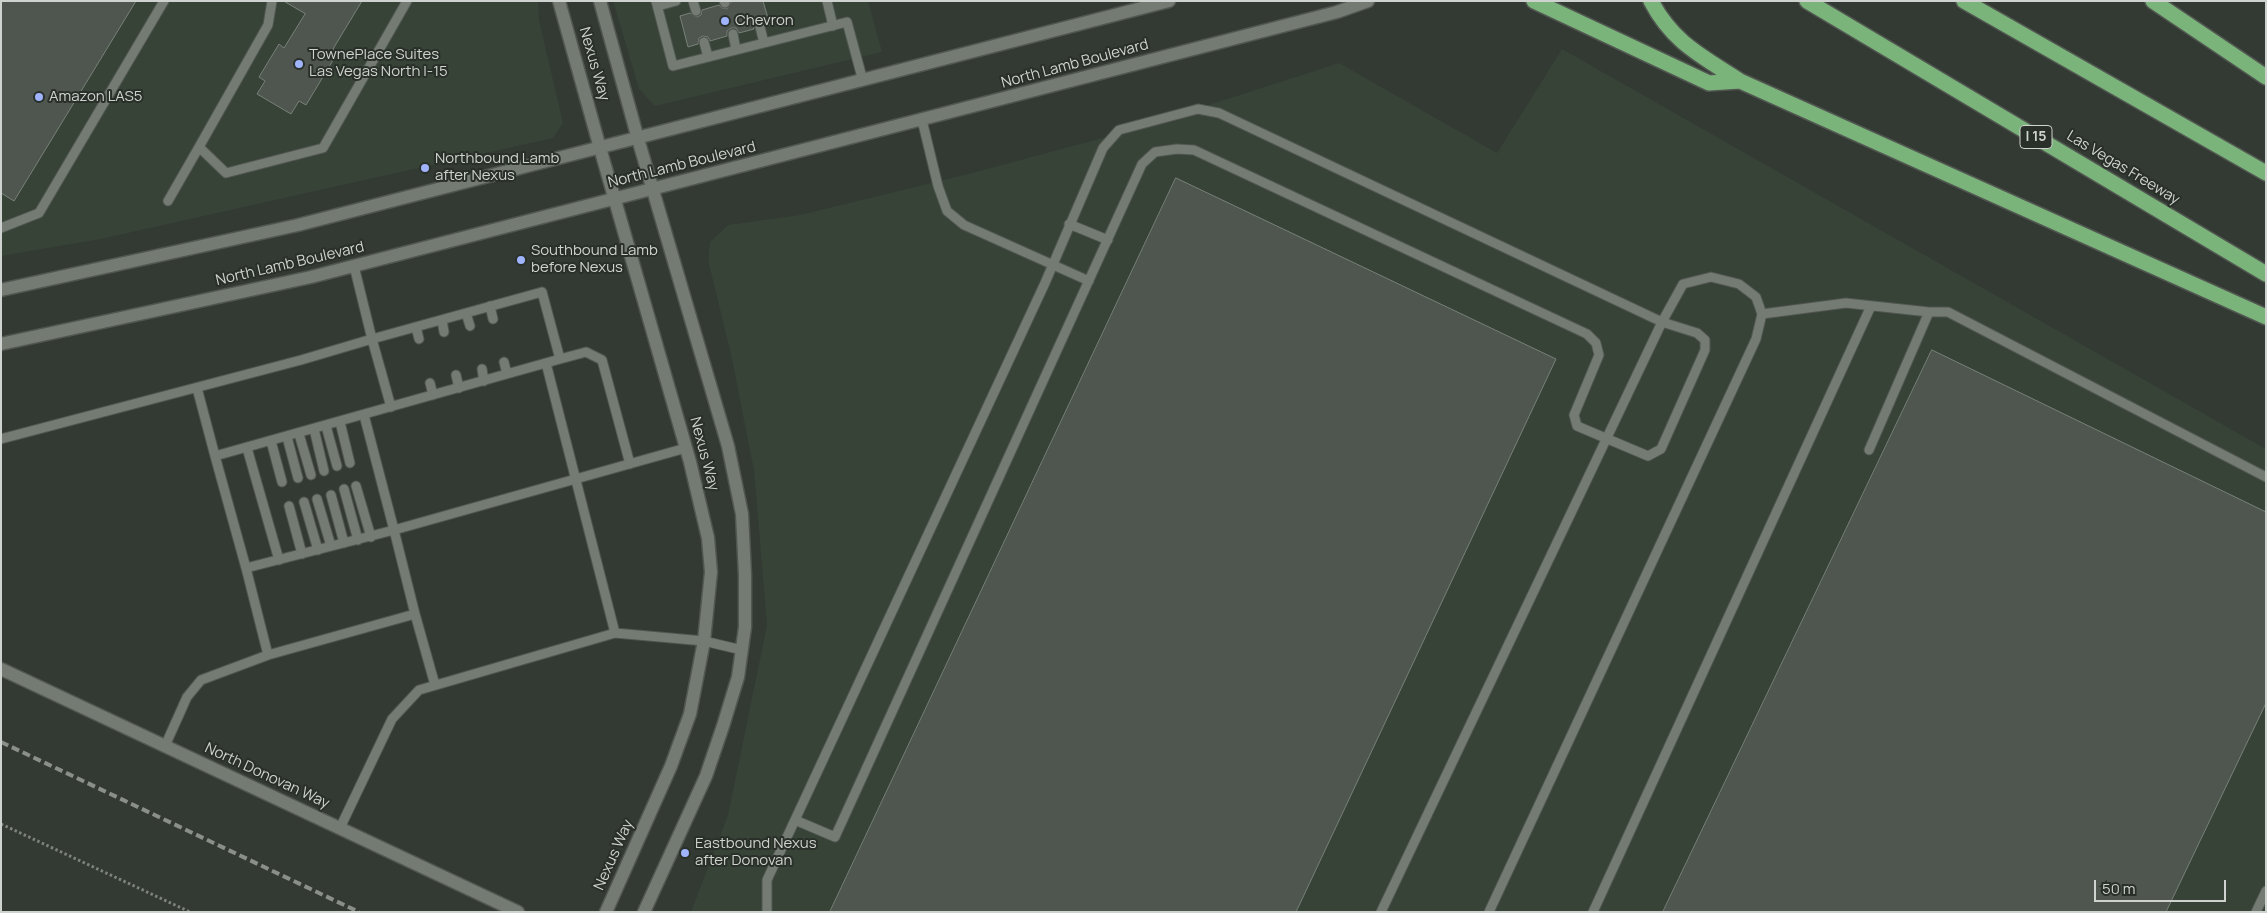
<!DOCTYPE html>
<html>
<head>
<meta charset="utf-8">
<style>
	body { margin:0 }
	#map { position:relative; width:2267px; height:913px; overflow:hidden; background:#333933; font-family:Manrope,sans-serif }
	canvas { display:block }
	.frame { position:absolute; inset:0; border:2px solid #cfd3cf; pointer-events:none }
	.scale { position:absolute; left:2094px; top:880px; width:132px; height:22px; box-sizing:border-box; border:2px solid #cfd3cf; border-top:0; padding-left:6px; font-size:15px; line-height:18px; white-space:nowrap; color:#cfd3cf; -webkit-text-stroke:4px #292f29; paint-order:stroke }
</style>
</head>
<body>
<div id="map">
<canvas width="2267" height="913"></canvas>
<div class="frame"></div>
<div class="scale">50 m</div>
</div>
<script>
const ctx = document.querySelector('canvas').getContext('2d');
ctx.lineJoin = 'round';
function fillPath(path, color) {
  ctx.fillStyle = color;
  ctx.fill(path, 'evenodd');
}
function trace(path, color, width, dash) {
  ctx.strokeStyle = color;
  ctx.lineWidth = width;
  ctx.lineCap = dash ? 'butt' : 'round';
  ctx.setLineDash(dash || []);
  ctx.stroke(path);
}
function label(font, color, halo, rows, align = 'center') {
  ctx.font = font + ' Manrope,sans-serif';
  ctx.lineWidth = 4;
  ctx.setLineDash([]);
  ctx.textBaseline = 'middle';
  ctx.strokeStyle = halo;
  ctx.fillStyle = color;
  for (const [text, x, y, turn = 0] of rows) {
    ctx.save();
    ctx.translate(x, y);
    ctx.rotate((+turn || 0) * Math.PI / 180);
    ctx.textAlign = isNaN(turn) ? turn : align;
    if (halo) ctx.strokeText(text, 0, 0);
    ctx.fillText(text, 0, 0);
    ctx.restore();
  }
}
fillPath(new Path2D(`
	M1,1H538L539,20L563,123L553,138L101,239L1,256Z
	M613,1H868L882,52L655,106L639,89Z
	M1562,49L2266,449V912H691L728,815L767,625L754,471L732,359L708,260L710,242L728,225L800,215L972,173L1125,132L1339,63L1497,153Z`), '#374337');
const building = new Path2D(`
	M1,1H136L14,201L1,193Z
	M284,1H362L333,49L338,52L306,105L299,101L291,114L257,94L265,81L259,77L279,44L284,48L305,14Z
	M735,1H763L770,25L766,26L764,22L758,21L754,25V29L739,33L736,28H731L727,31V36L710,41L708,37L703,36L699,38L698,44L688,47L680,16L690,13L697,17L701,15L702,10L719,5L722,8L727,9L731,2Z
	M1176,178L1556,359L1296,912H830Z
	M1932,350L2266,512V703L2166,912H1663Z`);
fillPath(building, '#4f564f');
trace(building, '#788078', 1);
const service = new Path2D(`
	M272,1L268,25L199,147L226,173L323,148L407,1
	M656,1L673,66L847,22L863,81
	M693,1L696,11
	M724,1L725,3
	M827,1L833,26
	M658,6L676,1
	M760,27L764,43
	M733,34L736,50
	M704,42L708,57
	M922,120L938,186L947,211L964,225L1089,281
	M168,201L199,147
	M1069,224L1108,240
	M1,228L39,213L164,1
	M490,306L493,319
	M466,313L470,326
	M1762,314L1846,303L1929,312
	M442,320L444,332
	M416,327L419,339
	M560,359L586,352L602,360L630,464
	M504,362L507,374
	M546,363L615,633
	M482,369L484,381
	M456,375L459,388
	M430,383L433,395
	M197,388L215,456
	M364,415L394,530L686,448
	M340,422L350,463
	M326,426L337,466
	M314,429L324,471
	M299,434L311,475
	M287,437L298,478
	M1,439L301,360L372,339L354,266
	M271,441L282,482
	M247,448L279,560
	M1869,450L1929,312H1948L2266,477
	M356,486L371,537
	M344,489L358,540
	M331,495L344,543
	M317,499L331,546
	M304,502L318,550
	M289,506L302,554
	M246,568L394,530L415,614
	M268,655L415,614L435,685
	M165,746L187,697L201,680L268,655L246,568L215,456L560,359L542,292L372,339L391,407
	M340,828L392,719L419,690L615,633L704,641L742,650
	M767,912V880L1045,283L1103,148L1119,130L1198,109L1219,113L1662,322L1697,333L1705,340V350L1661,449L1648,456L1577,426L1574,415L1599,355L1596,343L1587,334L1194,150L1177,149L1155,152L1142,164L835,837L795,820
	M1381,912L1662,322L1683,284L1711,277L1739,284L1756,297L1762,314L1756,339L1489,912
	M1593,912L1871,306
	M2256,912L2266,891`);
const minor = new Path2D(`
	M559,1L600,148
	M600,1L638,139`);
const tertiary = new Path2D(`
	M638,139L728,446L742,514L745,575V627L738,677L723,726L706,776L644,912
	M600,148L690,462L708,538L711,572L704,641L690,714L671,766L606,912
	M1,669L518,912`);
const secondary = new Path2D(`
	M1,290L298,225L1169,1
	M1,344L311,277L1337,12L1368,1`);
const motorway = new Path2D(`
	M1534,1L1709,83L1740,81
	M1651,1C1673,43 1702,56 1740,81L2266,317
	M1807,1L2266,274
	M1964,1L2266,173
	M2153,1L2266,77`);
trace(service, '#515651', 11);
trace(minor, '#515651', 15);
trace(tertiary, '#515651', 15);
trace(secondary, '#515651', 15);
trace(motorway, '#515651', 18);
trace(new Path2D(`
	M1,824L190,912`), '#7d827d', 3, [2.5, 2.5]);
trace(service, '#747b73', 9);
trace(minor, '#747b73', 12);
trace(tertiary, '#747b73', 12);
trace(secondary, '#747b73', 12);
trace(motorway, '#7ab47a', 15);
trace(new Path2D(`
	M1,742L359,912`), '#8a8f8a', 4, [8, 4]);
for (const [x, y, r, color] of [
	[725,21,5,"#a0b3fd"],
	[299,64,5,"#a0b3fd"],
	[39,97,5,"#a0b3fd"],
	[425,168,5,"#a0b3fd"],
	[521,260,5,"#a0b3fd"],
	[685,853,5,"#a0b3fd"]
]) {
  const dot = new Path2D();
  dot.arc(x, y, r, 0, 2 * Math.PI);
  ctx.fillStyle = color;
  ctx.fill(dot);
  trace(dot, '#292f29', 2);
}
for (const [x, y, w] of [
	[2036,137,32]
]) {
  const box = new Path2D();
  box.roundRect(x - w / 2, y - 11.5, w, 23, 4);
  ctx.fillStyle = '#292f29';
  ctx.fill(box);
  trace(box, '#cfd3cf', 1);
}
label('bold 14px', '#cfd3cf', null, [
	["I 15",2036,137]
]);
label('15px', '#cfd3cf', '#292f29', [
	["Chevron",735,21],
	["TownePlace Suites",309,55],
	["Las Vegas North I-15",309,72],
	["Amazon LAS5",49,97],
	["Northbound Lamb",435,159],
	["after Nexus",435,176],
	["Southbound Lamb",531,251],
	["before Nexus",531,268],
	["Eastbound Nexus",695,844],
	["after Donovan",695,861]
], 'left');
label('15px', '#cfd3cf', '#292f29', [
	["Nexus Way",594,64,74],
	["North Lamb Boulevard",1075,64,-15],
	["North Lamb Boulevard",682,165,-14],
	["Las Vegas Freeway",2123,168,31],
	["North Lamb Boulevard",290,264,-13],
	["Nexus Way",704,454,75],
	["North Donovan Way",267,776,25],
	["Nexus Way",614,855,-66]
]);
</script>
</body>
</html>
